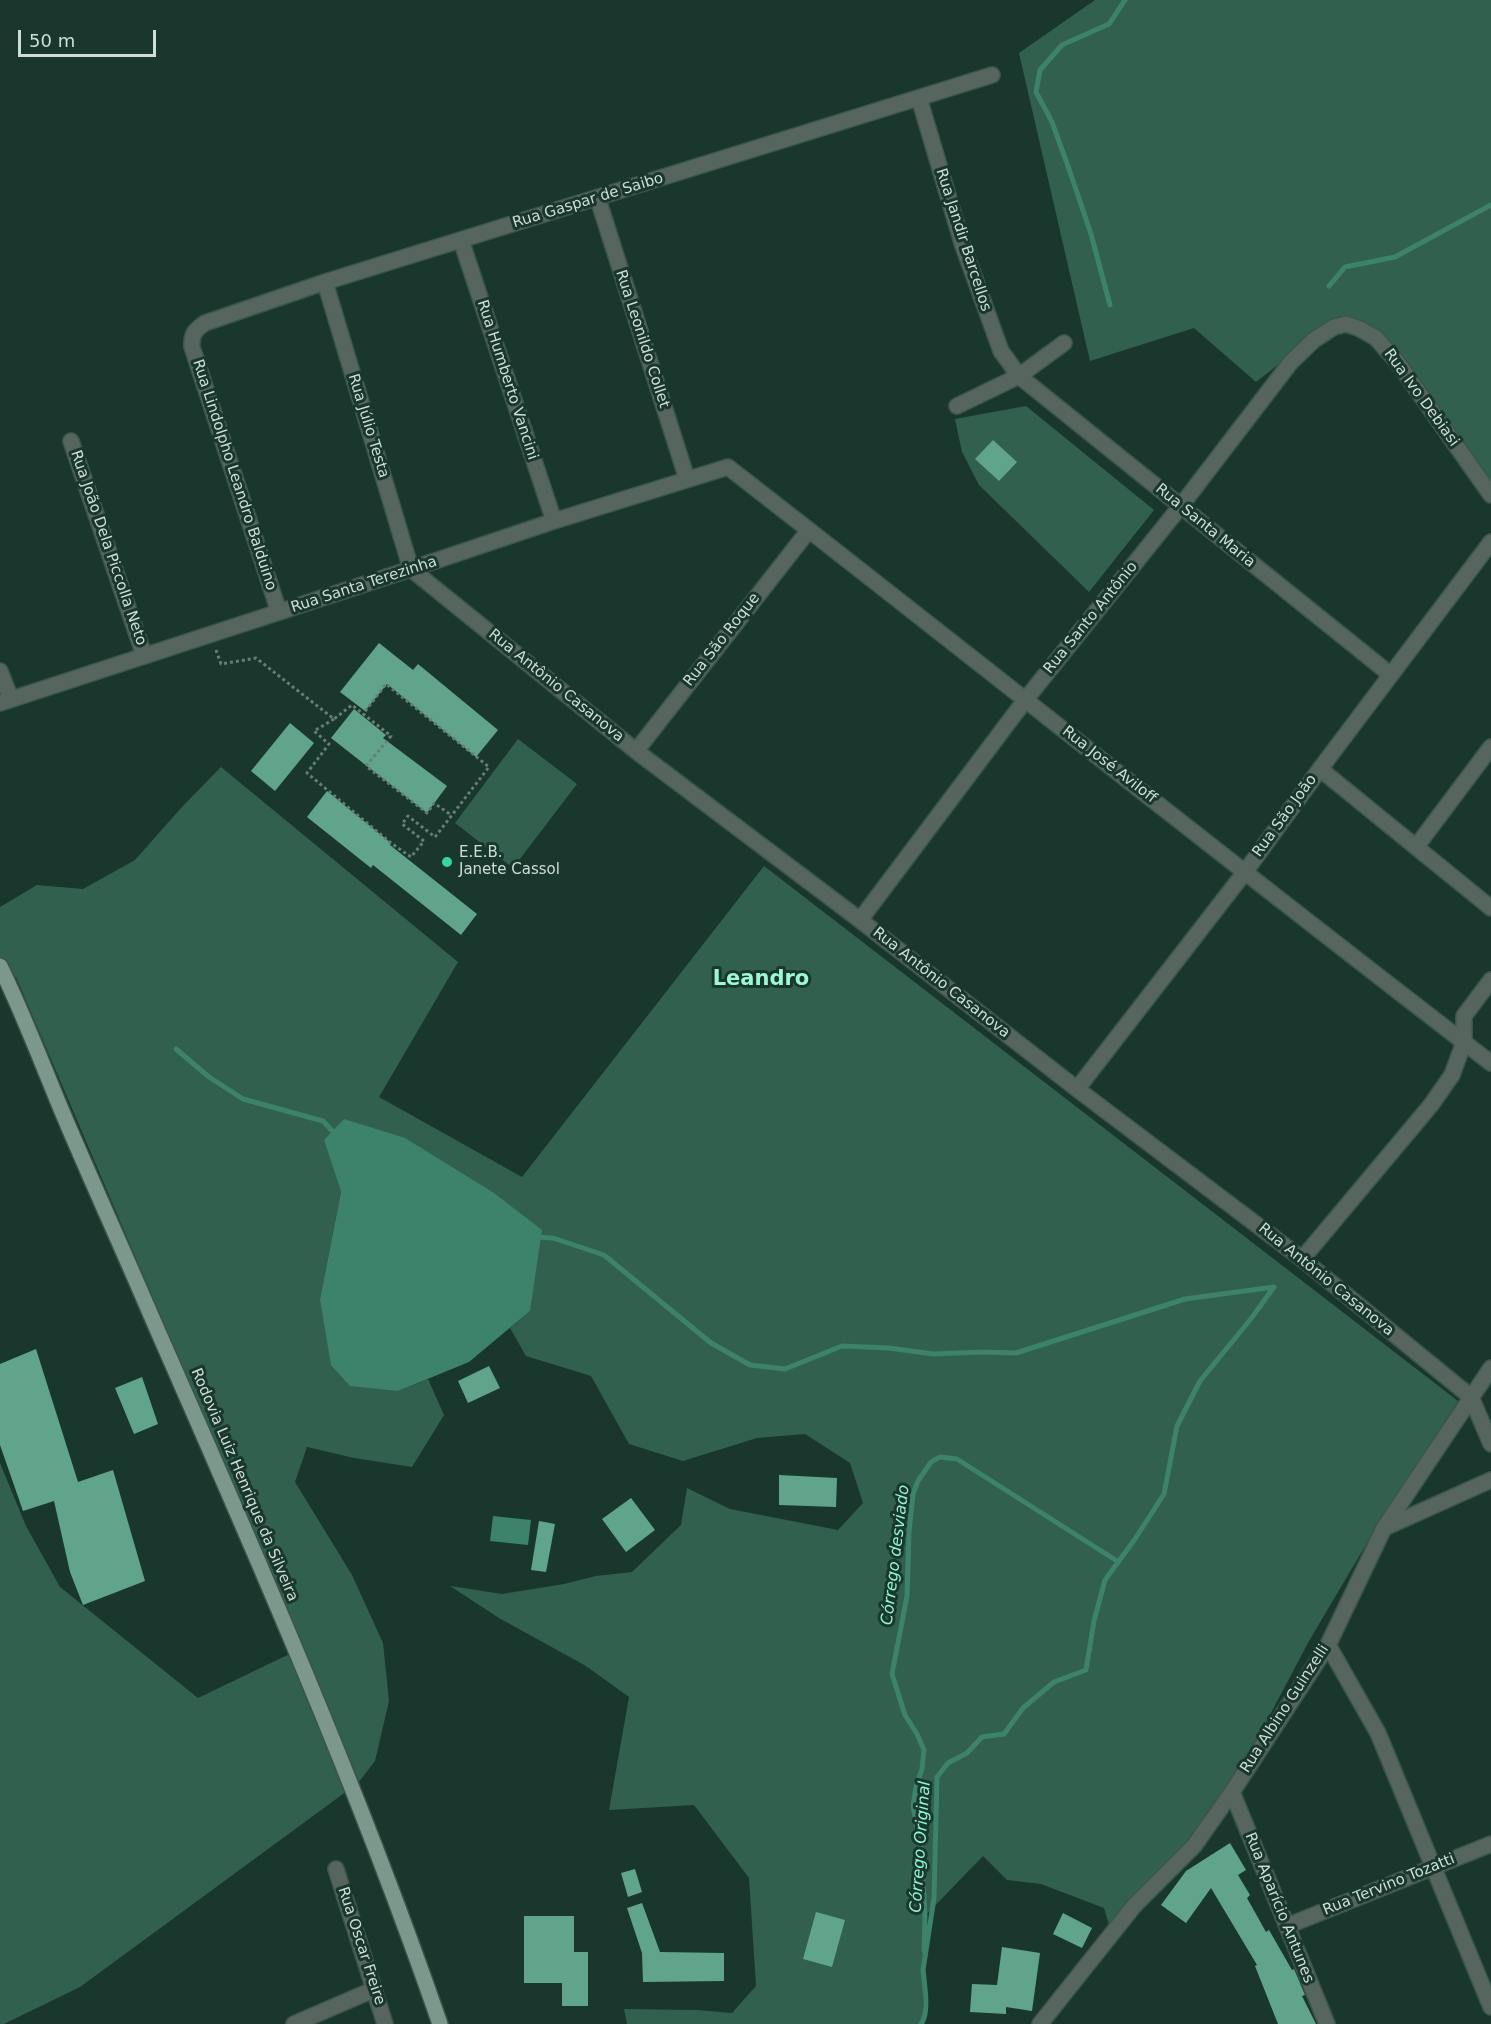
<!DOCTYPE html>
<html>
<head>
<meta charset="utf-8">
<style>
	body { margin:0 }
	#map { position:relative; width:1491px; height:2024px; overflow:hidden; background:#1a372d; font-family:"DejaVu Sans",sans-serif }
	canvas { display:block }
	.scale { position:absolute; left:18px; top:30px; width:138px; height:27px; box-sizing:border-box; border:3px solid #cdded6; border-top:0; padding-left:8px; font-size:18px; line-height:21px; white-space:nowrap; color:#cdded6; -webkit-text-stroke:4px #1a372d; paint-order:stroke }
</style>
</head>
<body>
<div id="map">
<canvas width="1491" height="2024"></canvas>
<div class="scale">50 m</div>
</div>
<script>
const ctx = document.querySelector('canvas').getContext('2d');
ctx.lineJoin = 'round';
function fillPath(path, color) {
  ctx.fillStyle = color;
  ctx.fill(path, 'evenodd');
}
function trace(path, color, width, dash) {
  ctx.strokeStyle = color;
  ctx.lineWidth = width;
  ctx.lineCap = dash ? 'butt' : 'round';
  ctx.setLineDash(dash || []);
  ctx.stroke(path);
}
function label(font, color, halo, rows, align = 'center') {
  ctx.font = font + ' "DejaVu Sans",sans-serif';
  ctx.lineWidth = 6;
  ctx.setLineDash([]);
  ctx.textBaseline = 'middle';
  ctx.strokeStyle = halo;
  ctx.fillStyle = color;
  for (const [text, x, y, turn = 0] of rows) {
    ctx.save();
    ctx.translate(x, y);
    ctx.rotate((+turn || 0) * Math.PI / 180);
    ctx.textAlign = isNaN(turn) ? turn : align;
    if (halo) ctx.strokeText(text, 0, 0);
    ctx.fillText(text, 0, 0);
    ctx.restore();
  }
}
fillPath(new Path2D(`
	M1095,0H1491V482L1380,336L1340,316L1256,382L1194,328L1090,361L1019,53Z
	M1026,406L1154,510L1089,592L979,485L962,452L955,419Z
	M518,739L577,784L513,868L455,823Z
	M221,767L458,962L379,1097L522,1177L764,866L1458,1401L1367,1543L1309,1641L1225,1800L1113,1938L1104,1908L1041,1884L1007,1880L983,1856L924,1917L923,2024H627L624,2009L697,2010L732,2013L756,1986L749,1878L694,1805L609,1810L629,1697L586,1666L499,1618L450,1586L502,1594L564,1584L596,1576L632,1572L681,1525L687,1488L730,1509L838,1530L863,1503L850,1463L805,1434L757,1438L683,1461L629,1444L591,1376L526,1356L510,1328L530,1311L324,1139L341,1192L320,1299L398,1391L428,1379L444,1415L412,1467L354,1458L307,1447L295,1482L352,1575L383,1643L389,1701L375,1761L358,1783L80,1987L4,2024H0V1463L26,1526L60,1587L198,1698L302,1648L16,977L0,976V907L37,885L83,889L135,860L181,808Z`), '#31604f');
fillPath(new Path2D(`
	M344,1119L405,1138L494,1193L542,1230L530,1311L469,1362L398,1391L350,1386L331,1365L320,1299L341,1192L324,1140Z
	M493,1516L531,1520L528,1545L490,1541Z`), '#3d826a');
trace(new Path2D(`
	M1329,286L1345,267L1395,257L1491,205
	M1110,305L1091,234L1069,169L1052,122L1036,92L1040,70L1062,45L1109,24L1125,0
	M176,1049L209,1077L243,1099L323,1121L337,1136
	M534,1237L553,1238L604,1255L711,1343L750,1365L785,1369L842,1346L889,1348L933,1354L983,1352L1016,1353L1185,1299L1274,1287
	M924,1951L925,1916L921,1848L913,1806L916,1787L922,1769L924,1750L917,1734L905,1715L892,1674L907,1596L909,1532L913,1494L918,1481L931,1462L940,1457L957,1459L1117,1561
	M923,1970L934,1898L937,1777L948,1763L967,1753L982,1737L1004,1734L1023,1708L1054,1682L1086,1670L1094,1621L1105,1580L1135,1539L1164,1494L1177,1426L1200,1381L1250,1320L1274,1287
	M921,2024C930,2013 924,1983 923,1969`), '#3d826a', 5);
fillPath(new Path2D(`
	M993,440L1017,462L999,481L975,459Z
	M379,643L413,670L418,664L498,730L476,757L387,684L365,711L340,692Z
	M354,709L386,735L383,738L447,786L427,813L331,738Z
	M290,723L314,743L275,791L251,771Z
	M327,791L391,843L390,845L477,914L461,935L373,865L371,868L307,817Z
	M36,1349L78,1482L113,1470L145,1581L83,1605L70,1572L54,1501L23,1511L0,1445V1364Z
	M489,1366L500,1388L468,1403L458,1381Z
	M142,1377L158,1424L134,1434L115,1388Z
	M779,1475L837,1478L836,1507L779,1505Z
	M631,1498L655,1530L626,1552L602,1519Z
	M539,1521L555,1524L546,1572L531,1570Z
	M1230,1843L1246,1870L1238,1875L1250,1895L1247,1898L1266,1932L1269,1930L1292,1970L1294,1969L1305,1995L1302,1996L1316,2024H1278L1255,1966L1257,1965L1211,1888L1186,1923L1161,1905L1186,1871Z
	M635,1869L642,1892L628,1897L621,1873Z
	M642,1903L660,1952L724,1953V1981L643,1982L642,1953L627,1908Z
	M816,1912L845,1920L832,1967L803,1959Z
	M1063,1913L1092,1928L1082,1948L1053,1934Z
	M524,1916H574V1952H588V2006H562V1983H524Z
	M1002,1947L1040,1953L1032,2011L1006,2007V2014L970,2012L972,1984L997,1985Z`), '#60a58b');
const minor = new Path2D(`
	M919,98L963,246L1001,351L1019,376L1391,675
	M598,199L687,479
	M461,240L554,521
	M325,282L411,569
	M957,406L1019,376L1064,343
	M71,441L144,655
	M411,569L636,751L860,920L1077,1089L1302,1259L1471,1397L1491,1444
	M279,612L192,347C191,334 195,330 205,323L325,282L992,75
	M0,671L11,699
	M0,703L411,569L554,521L728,467C983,665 1235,867 1491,1063
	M636,751L809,530
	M1320,769L1491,908
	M1416,847L1491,747
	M860,920L1026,699L1180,507L1291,362L1314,340L1334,327L1346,324L1358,328L1376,338L1398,363L1491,495
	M1077,1089L1245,872L1320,769L1491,542
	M1302,1259L1431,1105L1452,1075L1464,1042V1016L1491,980
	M1384,1528L1491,1480
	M1328,1645L1378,1733L1491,2007
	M1232,1792L1327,2024
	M336,1869L385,2024
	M1287,1926L1491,1844
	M294,2024L375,1989
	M1040,2024L1134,1906L1194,1846L1232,1792L1328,1645L1384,1528L1491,1368`);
const major = new Path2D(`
	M0,966C23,1013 41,1061 61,1109C91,1180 123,1250 153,1320C255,1552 357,1784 440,2024`);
trace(minor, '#3a554b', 18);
trace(major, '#3a554b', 18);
trace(new Path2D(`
	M216,650L221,664L256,658L334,719L352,705L391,736L366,766L427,813L434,803L451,815
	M334,719L314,731L329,744L307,773L391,843L411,857L424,841L402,824L408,816L435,837L489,767L386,684L363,714`), '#667e75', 3, [3, 3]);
trace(minor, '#57655f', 15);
trace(major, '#7c978c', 15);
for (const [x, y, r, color] of [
	[447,862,6,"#39d4a5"]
]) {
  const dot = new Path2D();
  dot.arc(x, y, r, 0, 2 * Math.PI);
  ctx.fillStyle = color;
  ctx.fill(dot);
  trace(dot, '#1a372d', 2);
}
label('15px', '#cdded6', '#1a372d', [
	["Rua Gaspar de Saibo",588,201,-17],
	["Rua Jandir Barcellos",963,240,72],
	["Rua Leonildo Collet",642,339,72],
	["Rua Humberto Vancini",507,380,72],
	["Rua Ivo Debiasi",1421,398,54],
	["Rua Júlio Testa",368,426,73],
	["Rua Lindolpho Leandro Balduino",234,475,72],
	["Rua Santa Maria",1205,526,39],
	["Rua João Dela Piccolla Neto",108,548,71],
	["Rua Santa Terezinha",364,585,-18],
	["Rua Santo Antônio",1091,618,-51],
	["Rua São Roque",722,640,-52],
	["Rua Antônio Casanova",556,686,39],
	["Rua José Aviloff",1109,765,38],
	["Rua São João",1285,816,-54],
	["Rua Antônio Casanova",941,983,38],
	["Rua Antônio Casanova",1326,1280,39],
	["Rodovia Luiz Henrique da Silveira",244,1485,67],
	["Rua Albino Guinzelli",1285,1709,-57],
	["Rua Tervino Tozatti",1389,1885,-22],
	["Rua Aparício Antunes",1279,1908,68],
	["Rua Oscar Freire",361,1946,72]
]);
label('15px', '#cdded6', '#1a372d', [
	["E.E.B.",459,853],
	["Janete Cassol",459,870]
], 'left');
label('italic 16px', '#91f7d1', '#1a372d', [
	["Córrego desviado",896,1555,-83],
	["Córrego Original",921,1847,-86]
]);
label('bold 21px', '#9df8d5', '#1a372d', [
	["Leandro",761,980]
]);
</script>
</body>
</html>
